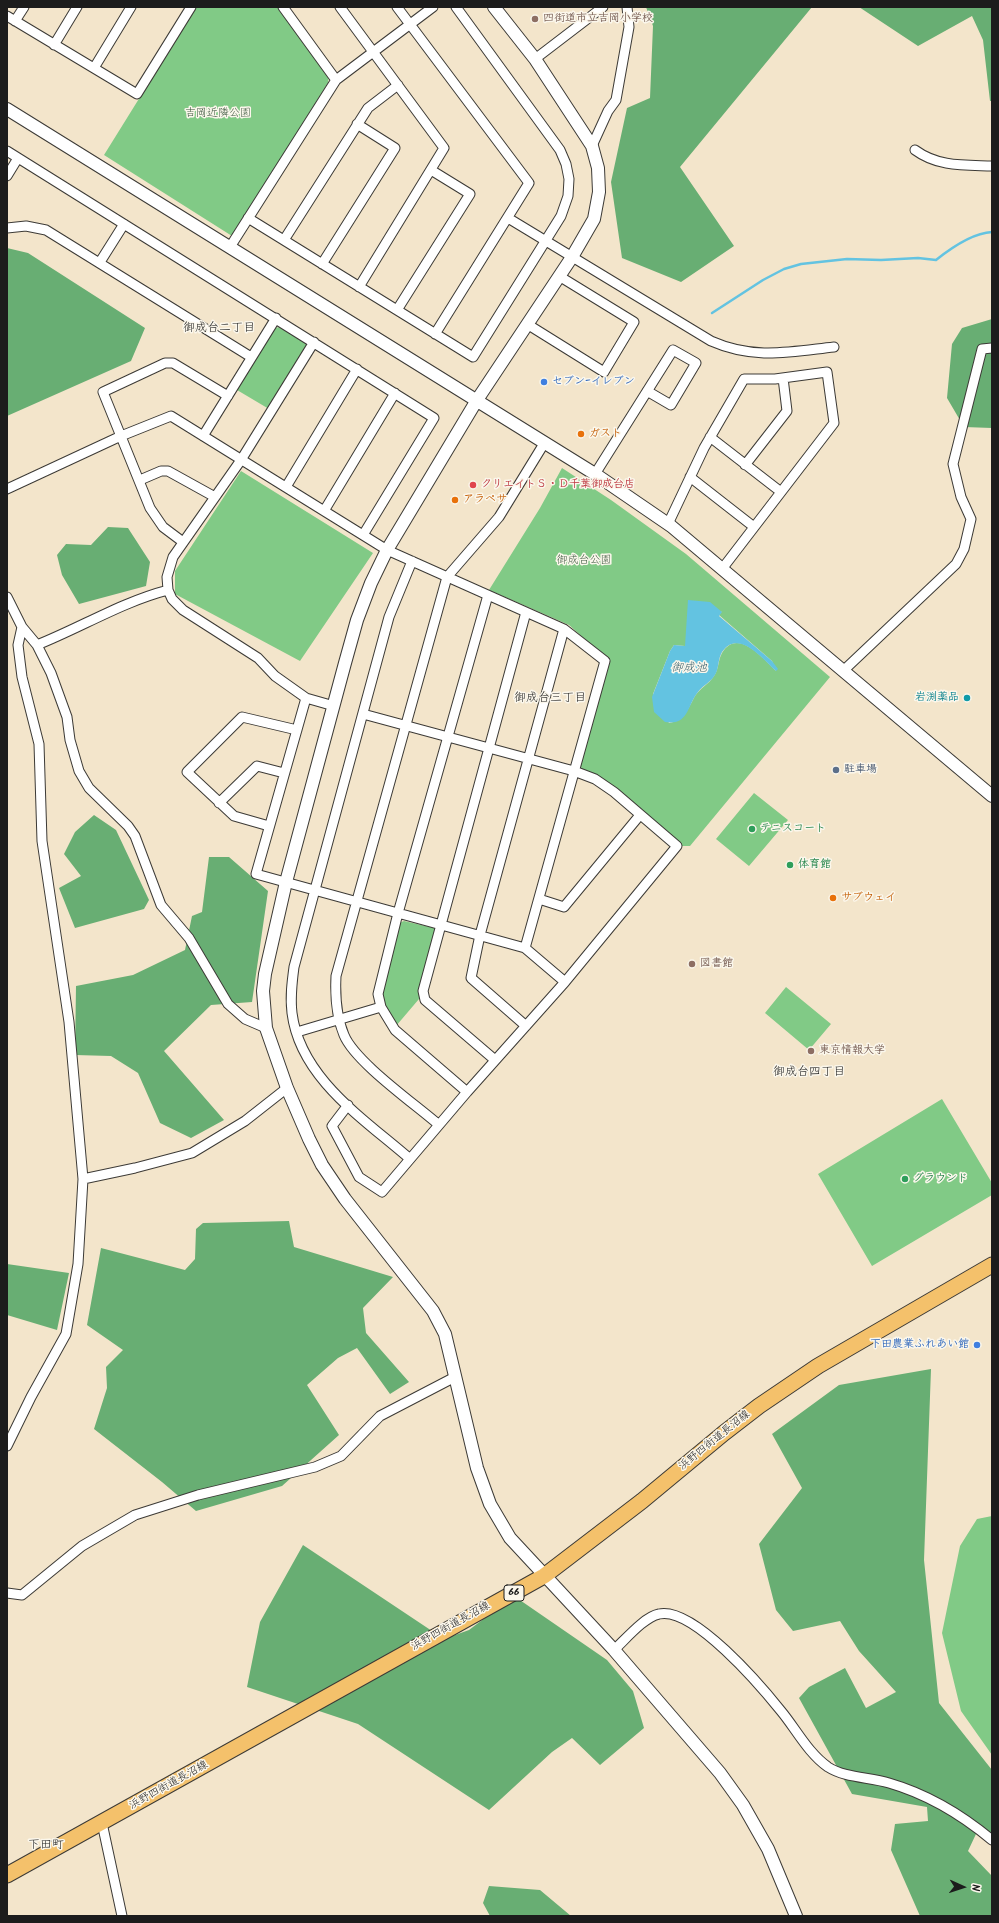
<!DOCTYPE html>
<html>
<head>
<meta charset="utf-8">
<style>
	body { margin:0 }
	#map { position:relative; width:999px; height:1923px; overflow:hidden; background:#f3e5cb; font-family:Kalam,sans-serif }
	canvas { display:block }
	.frame { position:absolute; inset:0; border:8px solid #1c1c1c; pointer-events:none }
	.north { position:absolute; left:943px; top:1867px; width:40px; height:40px; -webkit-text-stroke:3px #fbf7ec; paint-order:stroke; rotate:93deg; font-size:11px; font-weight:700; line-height:16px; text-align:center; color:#1c1c1c }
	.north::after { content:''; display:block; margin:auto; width:14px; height:18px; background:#1c1c1c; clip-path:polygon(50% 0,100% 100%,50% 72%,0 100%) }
</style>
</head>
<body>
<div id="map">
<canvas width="999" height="1923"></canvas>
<div class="frame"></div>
<div class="north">N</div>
</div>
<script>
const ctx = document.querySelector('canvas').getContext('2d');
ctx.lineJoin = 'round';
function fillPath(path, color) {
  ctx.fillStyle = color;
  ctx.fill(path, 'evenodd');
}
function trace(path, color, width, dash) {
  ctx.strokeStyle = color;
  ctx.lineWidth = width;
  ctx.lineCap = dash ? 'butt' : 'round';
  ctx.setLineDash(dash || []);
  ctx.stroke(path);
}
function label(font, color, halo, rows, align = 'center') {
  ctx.font = font + ' Kalam,"Klee One",sans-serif';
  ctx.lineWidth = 3;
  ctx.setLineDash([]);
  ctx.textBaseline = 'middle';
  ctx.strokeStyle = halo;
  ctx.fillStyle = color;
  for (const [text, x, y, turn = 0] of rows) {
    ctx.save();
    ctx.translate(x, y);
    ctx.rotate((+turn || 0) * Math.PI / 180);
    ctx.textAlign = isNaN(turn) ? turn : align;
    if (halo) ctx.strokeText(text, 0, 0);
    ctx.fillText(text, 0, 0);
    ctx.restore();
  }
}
fillPath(new Path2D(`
	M196,7H278L329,75L328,83L232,236L104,155Z
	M281,327L306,342L307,347L269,409L237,390L273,328Z
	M562,468L611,500L686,554L830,677L690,846H681L634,806L583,771L580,765L609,661L569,625L489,590L540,508ZM722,611L719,615L772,661L776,671C763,659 738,627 722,653C718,660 719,669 714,676C709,684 700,688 695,696C689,707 684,721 669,723L653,694L670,651L674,645L685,646Z
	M241,471L373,553L300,661L175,594V571Z
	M754,793L788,820L749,866L716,839Z
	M404,921L434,928L436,933L419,999L396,1026L387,1014L382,995L399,923Z
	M786,987L831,1024L809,1050L765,1013Z
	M942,1099L992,1183V1195L872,1266L818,1174Z
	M992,1516V1755L961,1711L942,1633L960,1546L977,1519Z`), '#81ca86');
fillPath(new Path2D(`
	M646,7H812L680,167L734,246L681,282L622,258L611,182L627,108L650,98L653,26Z
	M859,7H992V101H990L983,40L972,16L918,46Z
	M7,248L28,253L145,328L131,361L7,416Z
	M992,319V428L964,427L947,398L952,344L962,328Z
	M108,527L128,528L150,562L146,586L79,604L62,575L57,555L66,544L91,545Z
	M94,815L116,830L149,900L144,909L75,928L59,888L81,876L64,854L75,832Z
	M209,857H229L268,891L252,1002L211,1005L164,1051L224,1120L191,1138L160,1123L138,1073L111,1056L75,1055L76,986L133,975L185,950L192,916L202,912Z
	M289,1221L294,1247L393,1277L363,1308L366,1333L409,1382L390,1394L357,1348L338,1358L307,1385L339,1435L282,1486L196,1511L162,1482L94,1429L107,1388L106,1367L123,1350L87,1325L101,1248L185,1270L195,1259L196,1229L203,1223Z
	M7,1264L69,1273L57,1330L7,1315Z
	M931,1369L924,1560L939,1703L992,1770V1836L976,1834L968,1851L992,1876V1916H920L891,1850L895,1824L928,1821L927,1807L852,1794L799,1698L809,1687L845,1668L866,1708L896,1692L859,1651L840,1621L793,1631L776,1610L759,1544L802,1488L772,1434L839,1385Z
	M303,1545L444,1639L469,1630L514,1596L607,1660L633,1691L644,1728L600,1765L572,1738L552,1752L489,1810L358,1724L247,1687L260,1622Z
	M489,1886L540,1890L571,1916H490L483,1903Z`), '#68ae73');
fillPath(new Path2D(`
	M688,600L710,602L722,612L719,616L772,661L778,669L776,671C763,659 738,628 722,652C718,659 719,666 716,673C712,682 703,685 698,692C687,705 689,726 665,722L654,712L652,697L670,651L674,645L685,646Z`), '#63c3e1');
trace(new Path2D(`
	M712,313L763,280L784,269L801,264L847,259L881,260L918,258L936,260C951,248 972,233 992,232`), '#63c3e1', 2.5);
const minor = new Path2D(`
	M283,7L336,80
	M340,7L444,148L359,287
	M397,7L529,183L435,334
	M7,16L137,94L191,7
	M15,21L24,7
	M54,45L77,7
	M535,59L603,7
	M94,68L131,7
	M592,146L608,111L616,100L629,27L627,7
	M915,150C938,167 964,165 992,166
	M7,151L434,418L363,535
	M7,176L18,158
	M248,218L473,357L561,216L568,196L569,179L566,164L560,150L456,7
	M508,218L711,341C754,360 789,352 834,347
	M7,228L26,226L46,230L251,357
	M284,240L368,108L398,85
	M230,247L336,80L433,7
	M100,262L124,224
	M322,264L395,148L357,124
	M397,310L470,194L431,170
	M527,324L604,372L634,322L559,276
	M314,342L241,460L173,557L167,577L168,590L172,599L183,610L258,658L275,676L306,698L334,706
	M203,436L276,318
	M710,437L781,492
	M745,465L787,411L783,378
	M595,474L673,350L696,363L671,405L647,391
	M690,477L754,527
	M140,480L161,471H168L215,497
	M286,487L357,369
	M7,489L121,436L171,416L387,550L564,629L605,661L525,948
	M324,511L395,393
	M668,524L704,448L744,379H775L827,372L834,423L722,569
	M183,542L163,527L150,508L103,392L165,363H173L228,396
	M7,597L22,627L37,645L51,673L67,717L70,740L79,771L89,788L128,826L135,836L161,905L189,938L228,1004L245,1019L266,1028
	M37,645C82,627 122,602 168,590
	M843,671L956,564L964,549L971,519L961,497L953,464L982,349L992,348
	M306,698L256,874L525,948L565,982
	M219,803L257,766L284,773
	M269,826L234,816L187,772L242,717L297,730
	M539,899L564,907L640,815
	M526,1026L471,978L480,935L564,629
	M297,1032L381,1007
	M495,1060L425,1000L423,991L526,612
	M467,1092L395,1030L381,1007L378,994L398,913L488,595
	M348,1105L332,1126L359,1177L382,1192L467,1092L565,982L677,846L614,792L595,779L574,771L363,714
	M439,1125C415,1104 355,1062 344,1035C336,1016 335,996 336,976L447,577L499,517L545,442
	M410,1159C364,1119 300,1078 292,1013C290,997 292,982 294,967L389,617L412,561
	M83,1179L135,1168L192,1153L245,1121L287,1088
	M7,1446L31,1397L66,1334L78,1264L83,1179L69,1022L42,841L39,744L22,677L18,645L22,627
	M7,1593L22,1595L82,1546L135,1515L198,1495L315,1467L341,1456L380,1416L455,1377
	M614,1650C625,1640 644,1617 659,1614C693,1606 761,1686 781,1711C796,1729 808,1753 828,1767C845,1778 869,1777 889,1783C927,1794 962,1815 992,1840
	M102,1823L122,1916`);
const tertiary = new Path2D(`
	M494,7L535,59L592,146L598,168L599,192L594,219L572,257L477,400L387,550L371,583L357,620L345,663L286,882L265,974L263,991L266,1028L287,1088L309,1139L322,1165L345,1199L433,1311L445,1334L477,1468L490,1504L510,1538L614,1650L720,1773L743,1805L768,1849L796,1916
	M7,109L595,474L671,526L992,796`);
const primary = new Path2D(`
	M7,1875L544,1576L642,1501L724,1433L759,1406L818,1366L992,1265`);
trace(minor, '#3c3a36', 11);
trace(tertiary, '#3c3a36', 14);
trace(primary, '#3c3a36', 17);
trace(minor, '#fff', 9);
trace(tertiary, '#fff', 12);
trace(primary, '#f4c16b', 15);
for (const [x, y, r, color] of [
	[535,19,4,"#8d6e63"],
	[544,382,4,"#3f7fe0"],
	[581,434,4,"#e8710a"],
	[473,485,4,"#e0444e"],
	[455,500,4,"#e8710a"],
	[967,698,4,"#0f9aa8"],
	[836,770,4,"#5c6f8a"],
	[752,829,4,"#2e9e5b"],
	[790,865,4,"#2e9e5b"],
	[833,898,4,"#e8710a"],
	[692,964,4,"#8d6e63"],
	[811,1051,4,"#8d6e63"],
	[905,1179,4,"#2e9e5b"],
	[977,1345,4,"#3f7fe0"]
]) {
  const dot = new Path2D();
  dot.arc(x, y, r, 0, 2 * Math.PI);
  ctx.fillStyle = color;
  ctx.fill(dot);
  trace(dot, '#fbf7ec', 1.5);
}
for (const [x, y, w] of [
	[514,1593,20]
]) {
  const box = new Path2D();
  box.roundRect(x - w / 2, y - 8, w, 16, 3);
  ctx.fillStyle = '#fbf7ec';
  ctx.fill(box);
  trace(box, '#1c1c1c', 1);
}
label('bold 10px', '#1c1c1c', null, [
	["66",514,1593]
]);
label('bold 11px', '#785e54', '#fbf7ec', [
	["四街道市立吉岡小学校",543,19],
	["図書館",700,964],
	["東京情報大学",819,1051]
], 'left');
label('11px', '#3f5941', '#fbf7ec', [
	["吉岡近隣公園",218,114],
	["御成台公園",584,561]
]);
label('bold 11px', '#366cbe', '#fbf7ec', [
	["セブン-イレブン",552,382],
	["下田農業ふれあい館",969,1345,"right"]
], 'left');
label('bold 11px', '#c56008', '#fbf7ec', [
	["ガスト",589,434],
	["アラペサ",463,500],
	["サブウェイ",841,898]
], 'left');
label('bold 11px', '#be3a42', '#fbf7ec', [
	["クリエイトＳ・Ｄ千葉御成台店",481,485]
], 'left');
label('bold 11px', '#0d838f', '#fbf7ec', [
	["岩渕薬品",959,698]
], 'right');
label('bold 11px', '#4e5e75', '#fbf7ec', [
	["駐車場",844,770]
], 'left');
label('bold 11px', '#27864d', '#fbf7ec', [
	["テニスコート",760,829],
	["体育館",798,865],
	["グラウンド",913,1179]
], 'left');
label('11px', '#1c1c1c', '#fbf7ec', [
	["浜野四街道長沼線",715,1441,-39],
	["浜野四街道長沼線",451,1627,-29],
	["浜野四街道長沼線",169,1786,-29]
]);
label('12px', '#1c1c1c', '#fbf7ec', [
	["御成台二丁目",219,329],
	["御成台三丁目",550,699],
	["御成台四丁目",809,1073],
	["下田町",46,1846]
]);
label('italic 12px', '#385f6b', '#fbf7ec', [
	["御成池",689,669]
]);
</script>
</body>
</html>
